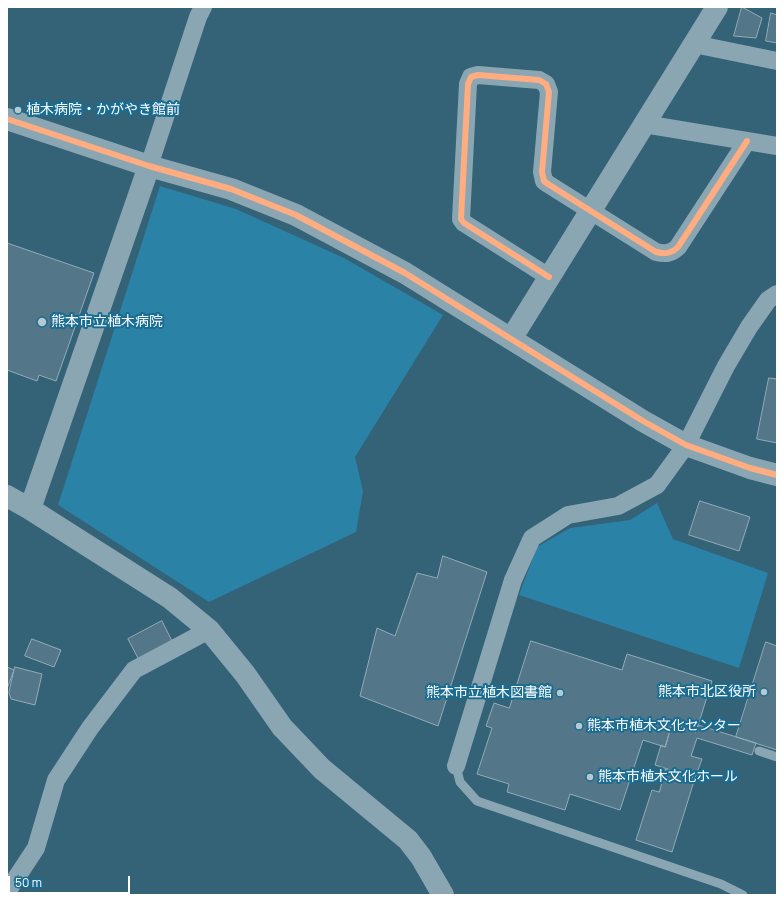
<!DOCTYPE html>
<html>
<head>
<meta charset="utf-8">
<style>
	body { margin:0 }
	#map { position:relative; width:784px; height:902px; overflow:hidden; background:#346277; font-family:Manrope,sans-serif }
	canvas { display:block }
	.frame { position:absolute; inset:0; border:8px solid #fff; pointer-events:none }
	.scale { position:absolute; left:8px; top:876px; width:122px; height:18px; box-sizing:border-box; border:2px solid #fff; border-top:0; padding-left:5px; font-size:12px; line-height:14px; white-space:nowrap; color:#fff; -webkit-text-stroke:3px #196d92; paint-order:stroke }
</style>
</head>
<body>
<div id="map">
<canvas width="784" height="902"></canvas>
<div class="frame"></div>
<div class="scale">50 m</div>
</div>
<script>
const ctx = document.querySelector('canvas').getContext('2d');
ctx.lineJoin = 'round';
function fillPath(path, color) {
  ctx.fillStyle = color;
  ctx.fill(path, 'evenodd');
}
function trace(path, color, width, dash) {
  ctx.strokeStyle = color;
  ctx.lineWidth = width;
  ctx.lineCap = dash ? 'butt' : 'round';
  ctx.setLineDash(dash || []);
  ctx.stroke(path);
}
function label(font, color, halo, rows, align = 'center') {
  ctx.font = font + ' Manrope,"Noto Sans JP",sans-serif';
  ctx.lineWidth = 4;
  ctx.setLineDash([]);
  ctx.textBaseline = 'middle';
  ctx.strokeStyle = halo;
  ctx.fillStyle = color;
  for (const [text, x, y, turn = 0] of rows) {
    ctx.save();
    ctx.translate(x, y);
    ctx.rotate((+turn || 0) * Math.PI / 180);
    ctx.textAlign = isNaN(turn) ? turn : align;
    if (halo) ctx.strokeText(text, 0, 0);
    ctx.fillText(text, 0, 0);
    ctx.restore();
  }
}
fillPath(new Path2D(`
	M160,186L236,209L344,258L443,315L355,457L363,491L356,532L209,602L58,505Z
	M657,503L673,539L768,573L739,668L519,595L537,547L570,528L630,520Z`), '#2a82a7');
const building = new Path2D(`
	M742,7L762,18L756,38L734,36Z
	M771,13L777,15V43L766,41Z
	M7,243L94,273L56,381L39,375L37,381L7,370Z
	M769,378L777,379V443L757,439Z
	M700,501L750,517L739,551L689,535Z
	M443,556L487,572L438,726L360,696L377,628L395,636L417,573L437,578Z
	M162,621L174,645L140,662L128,639Z
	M32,639L61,650L54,667L25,656Z
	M531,641L622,670L627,654L712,681L696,732L672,724L665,747L643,740L620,810L570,794L565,810L507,792L509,784L477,774L492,728L486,726L494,703L509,708Z
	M766,642L777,646V750L736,737Z
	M7,667L14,670L7,689Z
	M15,667L42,674L35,705L11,699L9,693Z
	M672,724L696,732L698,725L756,743L752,755L697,738L691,756L702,759L695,778L655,765L661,745L665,747Z
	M666,769L695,778L672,852L636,840L652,790L659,792Z`);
fillPath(building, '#537788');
trace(building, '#91acb8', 1);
trace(new Path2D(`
	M759,751L777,757
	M456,766L460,782L477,801L721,884L743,895`), '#8aa6b2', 9);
trace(new Path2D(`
	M694,44L777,61
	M644,124L777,146
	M149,166L198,17L203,7
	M549,277L464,223L461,219L468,84L471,77L478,75L539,80L546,84L549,92L542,172L544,181L548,184L656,252C665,254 671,254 678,247L747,141
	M456,766L513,580L532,538L568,515L618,506L657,485L686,445L726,366L749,327L768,300L777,294
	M7,892L36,848L56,780L90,728L134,670L209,630`), '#8aa6b2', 18);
trace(new Path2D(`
	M7,119L149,166L231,189L296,215L405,273L643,421L686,445L750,468L777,475
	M511,339L717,7
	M7,496L30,509L170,598L209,630L245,674L282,727L322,769L408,840L421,857L443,895
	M30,509L149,166`), '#8aa6b2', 22);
trace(new Path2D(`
	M7,119L149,166L231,189L296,215L405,273L643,421L686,445L750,468L777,475
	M549,277L464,223L461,219L468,84L471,77L478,75L539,80L546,84L549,92L542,172L544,181L548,184L656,252C665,254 671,254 678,247L747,141`), '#ffac80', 6);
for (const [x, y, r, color] of [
	[18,110,4,"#b8c8cf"],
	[42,322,5,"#b8c8cf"],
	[764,692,4,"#b8c8cf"],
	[560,693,4,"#b8c8cf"],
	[579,726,4,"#b8c8cf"],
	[590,777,4,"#b8c8cf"]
]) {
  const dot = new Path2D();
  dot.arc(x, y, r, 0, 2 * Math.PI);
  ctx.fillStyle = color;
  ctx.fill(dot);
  trace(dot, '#196d92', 1.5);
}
label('14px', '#fff', '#196d92', [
	["植木病院・かがやき館前",26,110],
	["熊本市立植木病院",51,322],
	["熊本市北区役所",756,692,"right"],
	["熊本市立植木図書館",552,693,"right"],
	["熊本市植木文化センター",587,726],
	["熊本市植木文化ホール",598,777]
], 'left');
</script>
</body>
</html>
